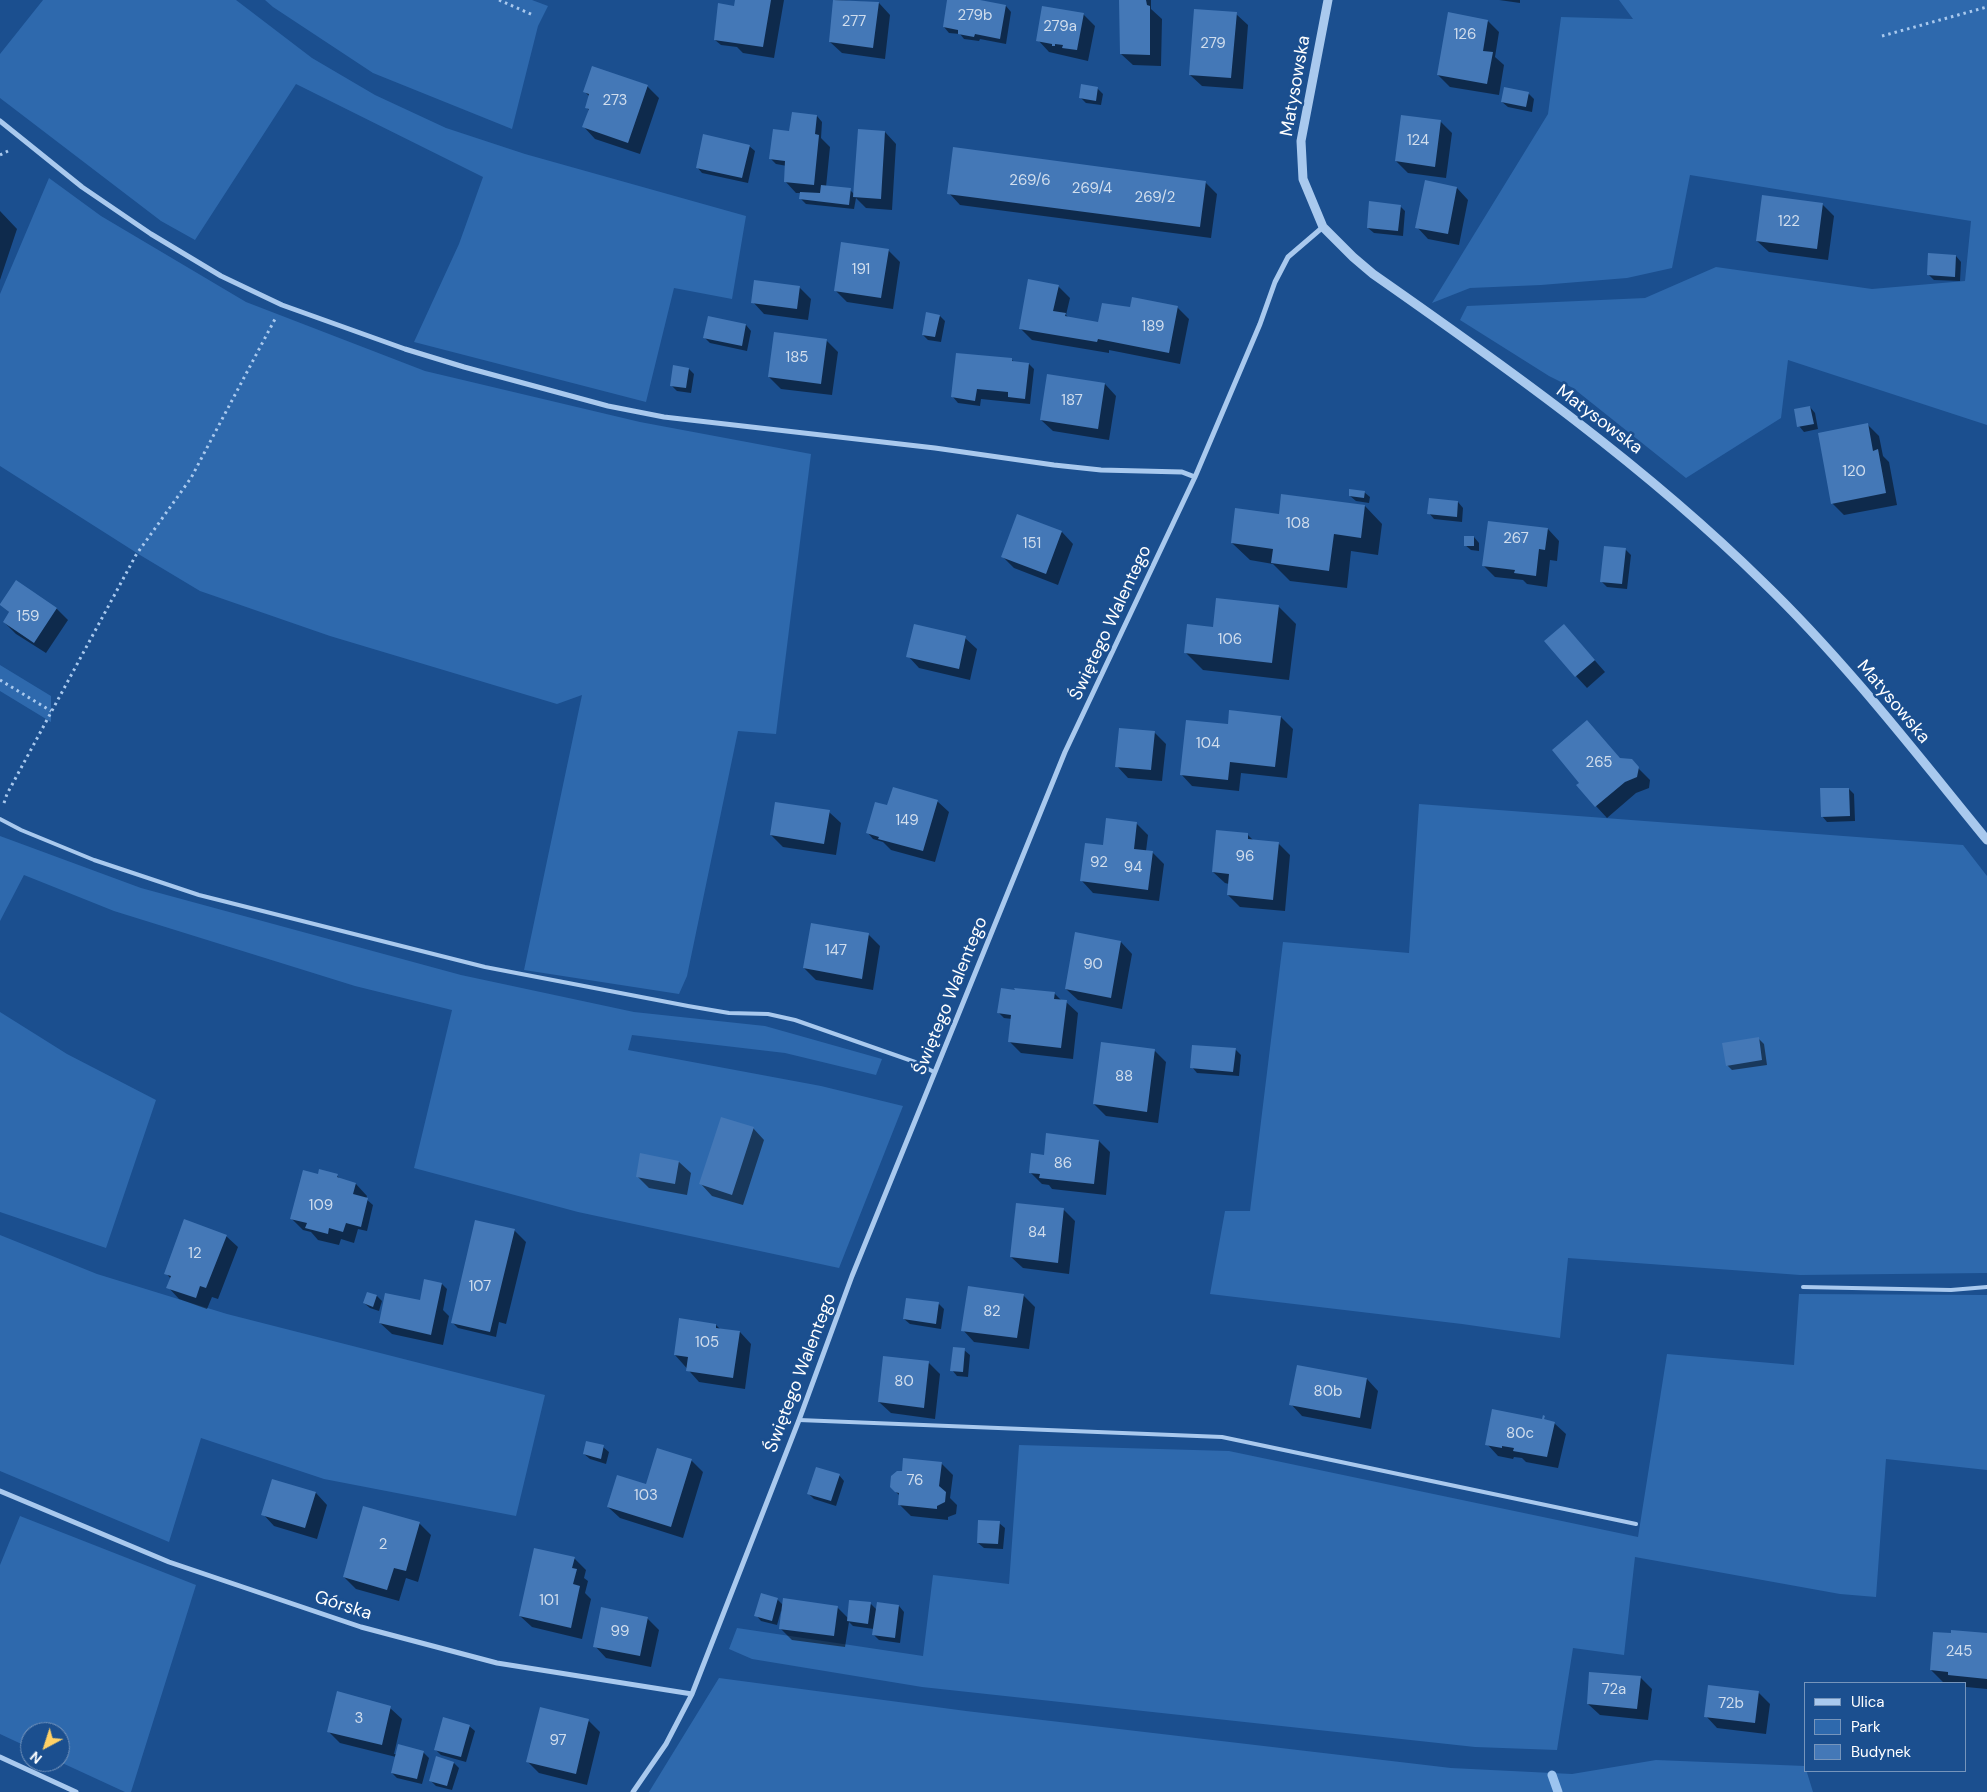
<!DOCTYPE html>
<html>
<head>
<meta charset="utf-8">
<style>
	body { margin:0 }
	#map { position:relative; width:1987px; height:1792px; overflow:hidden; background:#1b4f8f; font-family:"DM Sans",sans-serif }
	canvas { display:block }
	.legend { position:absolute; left:1804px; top:1682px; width:162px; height:90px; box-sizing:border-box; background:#1b4f8f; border:1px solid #7695bc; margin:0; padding:6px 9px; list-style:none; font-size:15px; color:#fff }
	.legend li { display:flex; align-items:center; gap:10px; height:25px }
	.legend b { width:25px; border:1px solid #7695bc }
	.north { position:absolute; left:20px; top:1722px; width:50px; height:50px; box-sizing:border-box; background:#1b4f8f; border:1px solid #7695bc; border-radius:50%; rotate:220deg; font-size:14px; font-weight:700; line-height:20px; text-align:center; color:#fff }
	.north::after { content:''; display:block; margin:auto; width:18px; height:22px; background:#ffd166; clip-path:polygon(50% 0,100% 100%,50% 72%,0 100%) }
</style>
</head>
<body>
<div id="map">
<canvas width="1987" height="1792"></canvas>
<ul class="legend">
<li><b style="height:6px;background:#a9c9ee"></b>Ulica</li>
<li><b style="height:14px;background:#2e69ad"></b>Park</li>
<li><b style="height:14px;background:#4478b7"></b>Budynek</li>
</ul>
<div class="north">N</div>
</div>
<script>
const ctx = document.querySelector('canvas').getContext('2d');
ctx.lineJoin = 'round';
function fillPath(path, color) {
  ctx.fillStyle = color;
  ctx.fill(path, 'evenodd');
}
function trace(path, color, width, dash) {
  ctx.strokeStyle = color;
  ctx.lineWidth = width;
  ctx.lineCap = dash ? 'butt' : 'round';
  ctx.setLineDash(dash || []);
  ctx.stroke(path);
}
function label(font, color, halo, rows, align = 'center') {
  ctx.font = font + ' "DM Sans",sans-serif';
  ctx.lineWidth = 5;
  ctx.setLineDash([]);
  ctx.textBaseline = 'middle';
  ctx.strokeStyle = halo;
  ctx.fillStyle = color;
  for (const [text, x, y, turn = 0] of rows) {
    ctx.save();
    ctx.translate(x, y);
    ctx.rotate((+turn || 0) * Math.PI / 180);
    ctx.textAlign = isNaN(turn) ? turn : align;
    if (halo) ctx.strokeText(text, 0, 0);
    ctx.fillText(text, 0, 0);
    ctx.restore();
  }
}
fillPath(new Path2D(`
	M43,0H236L312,58L375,95L446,128L525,154L746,216L732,299L674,288L646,402L414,342L459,244L483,177L296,84L195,240L161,221L0,98V54Z
	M265,0H532L548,6L538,26L512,129L373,73L273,7Z
	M1619,0H1987V425L1788,360L1781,418L1686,478L1573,388L1549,376L1460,320L1467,306L1645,298L1716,267L1872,289L1965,281L1971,221L1690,175L1672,268L1627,278L1541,285L1470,288L1432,303L1548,114L1561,17L1633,19Z
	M49,178L101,216L246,302L425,371L640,422L811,454L776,734L738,731L687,976L679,994L524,970L582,695L557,704L330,636L200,591L140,555L0,466V294Z
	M0,665L51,696V722L0,691Z
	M1419,804L1963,845L1987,876V1273L1800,1275L1568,1258L1560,1338L1462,1324L1210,1294L1225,1211H1250L1283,942L1409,953Z
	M0,836L141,888L461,975L634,1012L765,1026L882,1059L876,1075L785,1053L632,1035L628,1050L821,1086L903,1106L839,1268L578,1212L414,1168L452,1010L355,986L114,911L24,875L0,921Z
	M0,1012L67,1054L156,1100L106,1248L0,1212Z
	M0,1235L97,1274L227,1314L545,1395L516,1516L324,1479L201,1438L169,1542L0,1471Z
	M1799,1294L1987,1295V1470L1886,1459L1876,1597L1840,1594L1635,1557L1624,1655L1573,1648L1557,1750L1475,1747L922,1687L752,1659L729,1649L737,1628L923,1656L933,1575L1009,1584L1019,1445L1229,1451L1638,1537L1667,1354L1794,1365Z
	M20,1516L196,1585L131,1792H125L60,1762V1732H30V1748L0,1734V1565Z
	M719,1678L966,1711L1451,1768L1572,1774L1656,1760L1805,1766L1813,1792H649Z`), '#2e69ad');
fillPath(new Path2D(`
	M737,0H784L774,58L743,53L737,47L721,45L715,40L736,9Z
	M835,0L879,3L890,15L885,59L842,53L830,42Z
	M949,0H973L1006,6L1011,12L1006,44L980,39L979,41L964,39L960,34L949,33L944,27Z
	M1120,0H1151V9L1162,19L1161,66L1133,65L1121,54Z
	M1499,0H1520V3Z
	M1083,14L1095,26L1088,61L1049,52L1038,40Z
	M1236,14L1248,25L1243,89L1202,86L1190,75Z
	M1488,21L1499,32L1495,57L1504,65L1499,95L1450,87L1438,75Z
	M647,86L659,98L640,154L595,139L584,127L589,110L586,107L590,97L585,92Z
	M1097,88L1103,94L1101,105L1086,103L1081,98Z
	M1529,94L1534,99L1532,112L1508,107L1502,102Z
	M817,116L822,122L821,138L830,147L826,187L850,190L854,194L885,132L896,144L892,210L866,208L856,198L854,209L806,204L801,199V193H796L785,181L787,166L776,164L771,159L790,133Z
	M1440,121L1452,133L1446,178L1408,173L1396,161Z
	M749,146L755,151L748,183L702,173L697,167Z
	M1205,182L1217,194L1211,238L960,205L949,193Z
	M1457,188L1468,200L1459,245L1428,239L1417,227Z
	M1822,204L1834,216L1828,260L1769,252L1757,241Z
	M1400,206L1405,211L1403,236L1374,233L1368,228Z
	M0,211L17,229L0,280Z
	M888,250L900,262L893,309L847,302L835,290Z
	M1956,256L1961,262L1960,281L1934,280L1928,274Z
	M1058,286L1070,298L1066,315L1069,318L1099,323L1131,308L1177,307L1189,319L1180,364L1109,350V353L1032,340L1020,328Z
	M799,287L811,299L808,320L764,314L753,302Z
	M940,316L945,321L941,342L928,340L923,335Z
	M746,325L751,331L747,351L710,343L705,338Z
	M826,340L838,352L832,395L781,389L769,377Z
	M1011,359L1014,362L1029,364L1034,369L1030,404L981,399L980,406L958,403L953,397Z
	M689,369L694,374L691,393L677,391L671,385Z
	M1105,384L1116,396L1109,440L1053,431L1041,420Z
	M1810,407L1815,413L1818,429L1804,432L1799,426Z
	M1868,425L1879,436L1883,456L1889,462L1897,505L1844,515L1832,503Z
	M1364,492L1370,497L1369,503L1356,501L1350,496Z
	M1458,502L1463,508L1462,522L1434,519L1429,513Z
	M1365,506L1382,524L1378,555L1351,551L1347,588L1290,581L1273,564L1250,560L1232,543L1280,515Z
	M1548,529L1559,541L1557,561L1550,560L1547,587L1527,584L1523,580L1495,577L1483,565Z
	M1062,532L1073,544L1058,585L1014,568L1003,557Z
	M1474,537L1479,543V551L1471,550L1465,545Z
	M1625,549L1631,555L1627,589L1607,587L1601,581Z
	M1,605L56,608L68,620L46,653L16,634L4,622L10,613Z
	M1278,606L1296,624L1289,680L1203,670L1185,652L1214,628Z
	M965,638L977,649L970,680L919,668L908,656Z
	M1575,638L1605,672L1587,688L1576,676Z
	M1230,711L1281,717L1293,729L1287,778L1241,773L1239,791L1192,786L1181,774L1229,726Z
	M1587,722L1621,760L1631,761L1650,780L1649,788L1636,793L1607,818L1596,806L1581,783Z
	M1154,732L1166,744L1162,781L1128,778L1117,766Z
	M1849,789L1854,794L1855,821L1827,822L1822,816Z
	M937,801L949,812L935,862L891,850L883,842L873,839L868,833L886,807Z
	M829,812L841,823L836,855L783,847L771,835Z
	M1136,823L1148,835L1146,851L1152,852L1164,864L1159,901L1093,893L1082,881L1104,846Z
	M1248,835L1254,841L1278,843L1290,855L1285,911L1240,907L1228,895L1229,884L1225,883L1213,872Z
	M1076,934L1121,942L1132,954L1122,1009L1078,1000L1066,989Z
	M869,935L880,946L873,990L816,980L804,968Z
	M1054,993L1062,1001L1066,1002L1078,1013L1073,1059L1021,1053L1009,1041L1012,1019L1004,1018L999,1013Z
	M1758,1038L1764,1044L1767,1065L1732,1070L1727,1065Z
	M1235,1049L1241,1055L1239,1076L1197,1073L1192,1067Z
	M1155,1051L1166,1062L1158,1123L1106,1116L1094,1104Z
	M753,1128L764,1140L743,1205L712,1196L701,1184Z
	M1099,1141L1110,1152L1106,1195L1052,1189L1049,1185L1042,1184L1030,1172L1045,1156Z
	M641,1155L679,1162L691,1173L687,1195L649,1188L637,1176Z
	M319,1175L337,1176L342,1180L356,1184L367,1196L366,1199L373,1205L367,1231L358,1229L354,1243L341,1239L339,1245L318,1240L311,1232L303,1230L291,1218Z
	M1063,1209L1075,1221L1069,1274L1023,1268L1011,1257Z
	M514,1230L526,1242L506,1324L499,1322L496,1337L458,1328L453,1323Z
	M226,1236L238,1247L218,1299L212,1297L207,1309L179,1299L168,1287L171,1279L166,1273Z
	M442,1284L447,1289L443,1310L449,1316L443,1345L392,1334L380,1323L421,1301Z
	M368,1293L377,1296L382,1301L379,1311L370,1308L364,1303Z
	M1023,1295L1035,1307L1029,1349L974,1342L963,1330Z
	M939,1304L944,1309L941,1329L910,1324L904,1319Z
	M716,1325L720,1329L740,1332L751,1344L745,1389L699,1382L675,1355Z
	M964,1350L970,1355L968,1377L957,1376L952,1370Z
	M929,1363L940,1374L935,1419L891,1413L879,1402Z
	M1367,1379L1378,1391L1371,1429L1302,1416L1291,1404Z
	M1554,1423L1566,1434L1558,1468L1526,1462L1522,1458L1514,1457L1513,1459L1498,1456L1487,1444Z
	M603,1447L609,1452L606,1464L590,1459L584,1454Z
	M691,1460L703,1472L683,1538L620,1518L608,1507Z
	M941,1463L953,1475L950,1498L957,1505L956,1514L948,1517V1520L911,1516L899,1504L900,1496L896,1492Z
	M839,1475L844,1481L836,1506L814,1499L809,1494Z
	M273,1480L316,1493L327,1505L317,1539L274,1526L263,1514Z
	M419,1523L431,1535L418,1582L406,1578L399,1601L356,1589L344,1577Z
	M999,1523L1005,1528L1003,1549L984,1548L978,1543Z
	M574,1558L586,1570L584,1578L588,1581L585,1593L591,1599L582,1639L532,1627L520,1616Z
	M777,1599L783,1605L837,1607L848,1618L871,1604L877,1610L899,1606L904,1612L900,1643L879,1640L874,1635V1629L853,1626L849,1622L845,1647L792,1640L780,1628L782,1612L781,1611L777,1625L761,1621L756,1615Z
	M647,1618L659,1630L651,1667L606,1658L595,1646Z
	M1987,1634V1689L1966,1687V1683L1943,1682L1931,1670Z
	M1590,1673L1641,1678L1652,1689L1648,1720L1600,1715L1588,1704Z
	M1758,1692L1770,1704L1766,1734L1717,1728L1706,1716Z
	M390,1708L402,1719L394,1754L423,1752L429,1758L422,1784L397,1778L392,1773L396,1757L340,1743L329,1732Z
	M589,1721L600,1732L587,1785L539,1773L527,1761Z
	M469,1726L475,1731L466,1762L441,1755L436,1750Z
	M454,1763L459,1768L452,1790L436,1786L430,1780Z`), '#0007');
trace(new Path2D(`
	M1552,1775L1558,1792`), '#9cc4f0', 9);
fillPath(new Path2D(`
	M735,0H771L763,47L714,40L718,3L734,6Z
	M833,0L879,2L873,48L829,42Z
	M947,0H980L1006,5L1000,39L975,34L974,37L958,34V30L943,27Z
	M1119,0H1146L1147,5L1150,6V55L1120,54Z
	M1042,6L1084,13L1077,50L1062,48L1063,45L1055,44V46H1052V44L1036,41Z
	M1194,9L1237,12L1231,78L1189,75Z
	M1448,12L1488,20L1483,51L1493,52L1487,84L1437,75Z
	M592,66L648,85L628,143L582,127L589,109L585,108L589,94L583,92Z
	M1081,84L1098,87L1096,101L1079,98Z
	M1504,87L1529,92L1526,107L1501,102Z
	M792,112L817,115L815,134L819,135L814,185L784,182L785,161L769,159L773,129L789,131Z
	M1401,115L1441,120L1435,167L1395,161Z
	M858,129L885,131L881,199L853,197Z
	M703,134L750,145L742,178L696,168Z
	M953,147L1206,181L1200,227L947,194Z
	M1425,180L1457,187L1448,234L1415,228Z
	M821,185L851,188L849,205L799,199L800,192L820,193Z
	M1762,195L1823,203L1817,249L1756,241Z
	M1369,201L1401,205L1398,231L1367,228Z
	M841,242L889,249L881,298L834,291Z
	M1928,253L1956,255L1955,277L1927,275Z
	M1028,279L1059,285L1053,311L1066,313L1065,316L1098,322L1102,303L1130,307L1132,297L1178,306L1169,353L1098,339L1097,342L1019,329Z
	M754,280L800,286L797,309L751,303Z
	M926,312L940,315L935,337L922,335Z
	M708,316L746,324L742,346L703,338Z
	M774,332L827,339L821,384L768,377Z
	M956,353L1012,358V361L1029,363L1025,399L1008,397V392L977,389L975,401L951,397Z
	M673,365L689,368L686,388L670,386Z
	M1047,374L1105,383L1098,429L1040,420Z
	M1810,406L1814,424L1797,427L1794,409Z
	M1868,423L1873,451L1878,449L1886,493L1831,504L1818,433Z
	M1349,489L1365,491L1364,498L1349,496Z
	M1281,494L1365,505L1361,538L1334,534L1329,571L1271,563L1273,549L1231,543L1235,508L1279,514Z
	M1429,498L1458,501L1457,517L1427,514Z
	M1017,514L1062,531L1046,574L1001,557Z
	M1488,521L1548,528L1545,550L1539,549L1536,576L1514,573L1515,570L1482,566Z
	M1464,536H1474V546H1464Z
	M1604,546L1626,548L1622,584L1600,582Z
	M16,580L57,608L34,643L3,622L9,612L0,605V604Z
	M1216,598L1279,605L1272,663L1184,653L1187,624L1213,627Z
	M914,624L966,636L959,669L906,657Z
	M1564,624L1595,660L1575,677L1544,641Z
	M1229,710L1281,716L1275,767L1230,762L1228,780L1180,775L1186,720L1228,724Z
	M1587,720L1620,758L1632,759L1639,767L1637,777L1625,782L1595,807L1576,785L1579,783L1552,750Z
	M1119,728L1155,731L1151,770L1115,767Z
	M893,787L938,800L923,851L878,839L879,837L866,833L875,802L887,805Z
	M1820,788H1849L1850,816L1821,817Z
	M775,802L830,810L824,844L770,835Z
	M1106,818L1137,822L1134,849L1153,851L1148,890L1080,881L1085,843L1103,845Z
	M1216,830L1248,833V839L1279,842L1273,900L1227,895L1229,874L1212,872Z
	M811,923L869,933L862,979L803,968Z
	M1075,932L1121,941L1111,998L1065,989Z
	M1001,988L1015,990L1014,988L1055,992L1054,999L1067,1000L1061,1048L1008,1042L1011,1015L997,1013Z
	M1759,1037L1762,1060L1726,1066L1722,1043Z
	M1101,1042L1155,1049L1147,1112L1093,1104Z
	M1192,1045L1236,1048L1233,1072L1190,1068Z
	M721,1117L754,1127L732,1195L699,1184Z
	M1046,1133L1099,1140L1094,1184L1039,1178L1040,1174L1029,1173L1031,1153L1044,1155Z
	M640,1153L679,1161L675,1184L636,1177Z
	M319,1169L338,1174L337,1177L356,1183L353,1194L368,1198L361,1227L346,1223L343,1232L329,1228L328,1234L305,1228L307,1223L290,1219L303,1170L318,1174Z
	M1016,1203L1064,1208L1058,1263L1010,1257Z
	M184,1219L227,1235L206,1288L200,1286L196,1298L166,1288L171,1276L164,1274Z
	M475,1220L515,1229L490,1332L451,1323Z
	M424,1279L442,1283L431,1335L379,1323L385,1293L420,1300Z
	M968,1286L1024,1294L1017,1338L961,1331Z
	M367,1292L377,1295L373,1307L363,1303Z
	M906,1298L939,1302L936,1324L903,1319Z
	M679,1318L716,1324V1328L740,1331L733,1378L686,1371L688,1357L674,1355Z
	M953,1347L965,1348L963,1372L950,1371Z
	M883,1356L929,1361L924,1408L878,1402Z
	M1297,1365L1367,1378L1360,1418L1289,1405Z
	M1492,1409L1542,1419L1543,1415L1545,1416L1544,1419L1555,1422L1547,1457L1513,1451L1514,1448L1502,1446V1448L1485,1445Z
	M586,1441L604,1445L601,1459L583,1454Z
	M657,1448L692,1459L671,1527L607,1507L617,1475L646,1484Z
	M903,1458L942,1462L939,1486L946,1492L945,1502L937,1506V1509L898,1505L899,1493L895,1492L890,1487L891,1476L897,1471H902Z
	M816,1467L840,1474L831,1501L807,1494Z
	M272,1479L316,1492L305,1528L261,1515Z
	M363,1506L420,1522L406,1571L394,1568L387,1590L343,1577Z
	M978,1520L1000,1521L998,1544L977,1543Z
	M534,1548L575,1557L572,1568L577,1569L573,1584L580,1586L571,1628L519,1616Z
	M761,1593L778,1598L772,1621L754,1616Z
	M783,1598L838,1606L834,1636L779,1629Z
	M849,1600L871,1602L868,1624L847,1621Z
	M877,1602L899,1605L895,1638L872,1635Z
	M601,1607L648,1617L640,1656L593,1647Z
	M1951,1630L1987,1633V1679L1948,1675V1672L1930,1670L1933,1632L1951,1633Z
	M1589,1672L1641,1676L1637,1709L1587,1704Z
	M1708,1685L1759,1691L1755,1723L1704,1717Z
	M337,1691L391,1706L382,1745L327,1732Z
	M540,1707L589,1719L576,1774L526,1762Z
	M443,1717L470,1725L461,1757L434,1750Z
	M398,1744L424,1751L417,1779L391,1773Z
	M436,1756L454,1762L447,1786L429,1781Z`), '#4478b7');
trace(new Path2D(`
	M499,0L533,15
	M1882,36L1987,7
	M0,155L8,151
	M0,680L51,711
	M4,803L7,794L136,555L191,478L275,319`), '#a9c9ee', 3, [2.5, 4]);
trace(new Path2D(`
	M0,819L21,830L94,860L199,895L485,967L688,1006L729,1013L768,1014L795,1020L915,1062L934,1072
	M1803,1287L1951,1290L1987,1287
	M799,1420L1222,1437L1636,1524`), '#a9c9ee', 4);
trace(new Path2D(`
	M0,121L82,187L151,234L221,276L282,305L405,349L464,367L608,406L664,417L935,448L1054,465L1101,470L1182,472L1195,477
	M0,1491L169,1562L361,1627L497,1663L692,1694
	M0,1757L76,1792
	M633,1792L666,1744L692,1694L799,1420L852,1276L1065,752L1195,477L1260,324L1275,282L1288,257L1323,227`), '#a9c9ee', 5);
trace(new Path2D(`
	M1328,0L1301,141L1303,179L1323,227L1353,257L1373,274C1509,369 1645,466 1763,582C1845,661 1915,752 1987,840`), '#a9c9ee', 9);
label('15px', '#d0dded', null, [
	["279b",975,16],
	["277",854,22],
	["279a",1060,27],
	["126",1465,35],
	["279",1213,44],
	["273",615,101],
	["124",1418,141],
	["269/6",1030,181],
	["269/4",1092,189],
	["269/2",1155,198],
	["122",1789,222],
	["191",861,270],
	["189",1153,327],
	["185",797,358],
	["187",1072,401],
	["120",1854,472],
	["108",1298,524],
	["267",1516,539],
	["151",1032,544],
	["159",28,617],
	["106",1230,640],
	["104",1208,744],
	["265",1599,763],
	["149",907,821],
	["96",1245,857],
	["92",1099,863],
	["94",1133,868],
	["147",836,951],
	["90",1093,965],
	["88",1124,1077],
	["86",1063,1164],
	["109",321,1206],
	["84",1037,1233],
	["12",195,1254],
	["107",480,1287],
	["82",992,1312],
	["105",707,1343],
	["80",904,1382],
	["80b",1328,1392],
	["80c",1520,1434],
	["76",915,1481],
	["103",646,1496],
	["2",383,1545],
	["101",549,1601],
	["99",620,1632],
	["245",1959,1652],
	["72a",1614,1690],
	["72b",1731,1704],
	["3",359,1719],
	["97",558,1741]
]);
label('18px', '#fff', '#1b4f8f', [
	["Matysowska",1296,86,-80],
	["Matysowska",1599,420,37],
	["Świętego Walentego",1111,623,-65],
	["Matysowska",1893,702,50],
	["Świętego Walentego",951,996,-68],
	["Świętego Walentego",801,1373,-69],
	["Górska",343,1606,18]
]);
</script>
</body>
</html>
